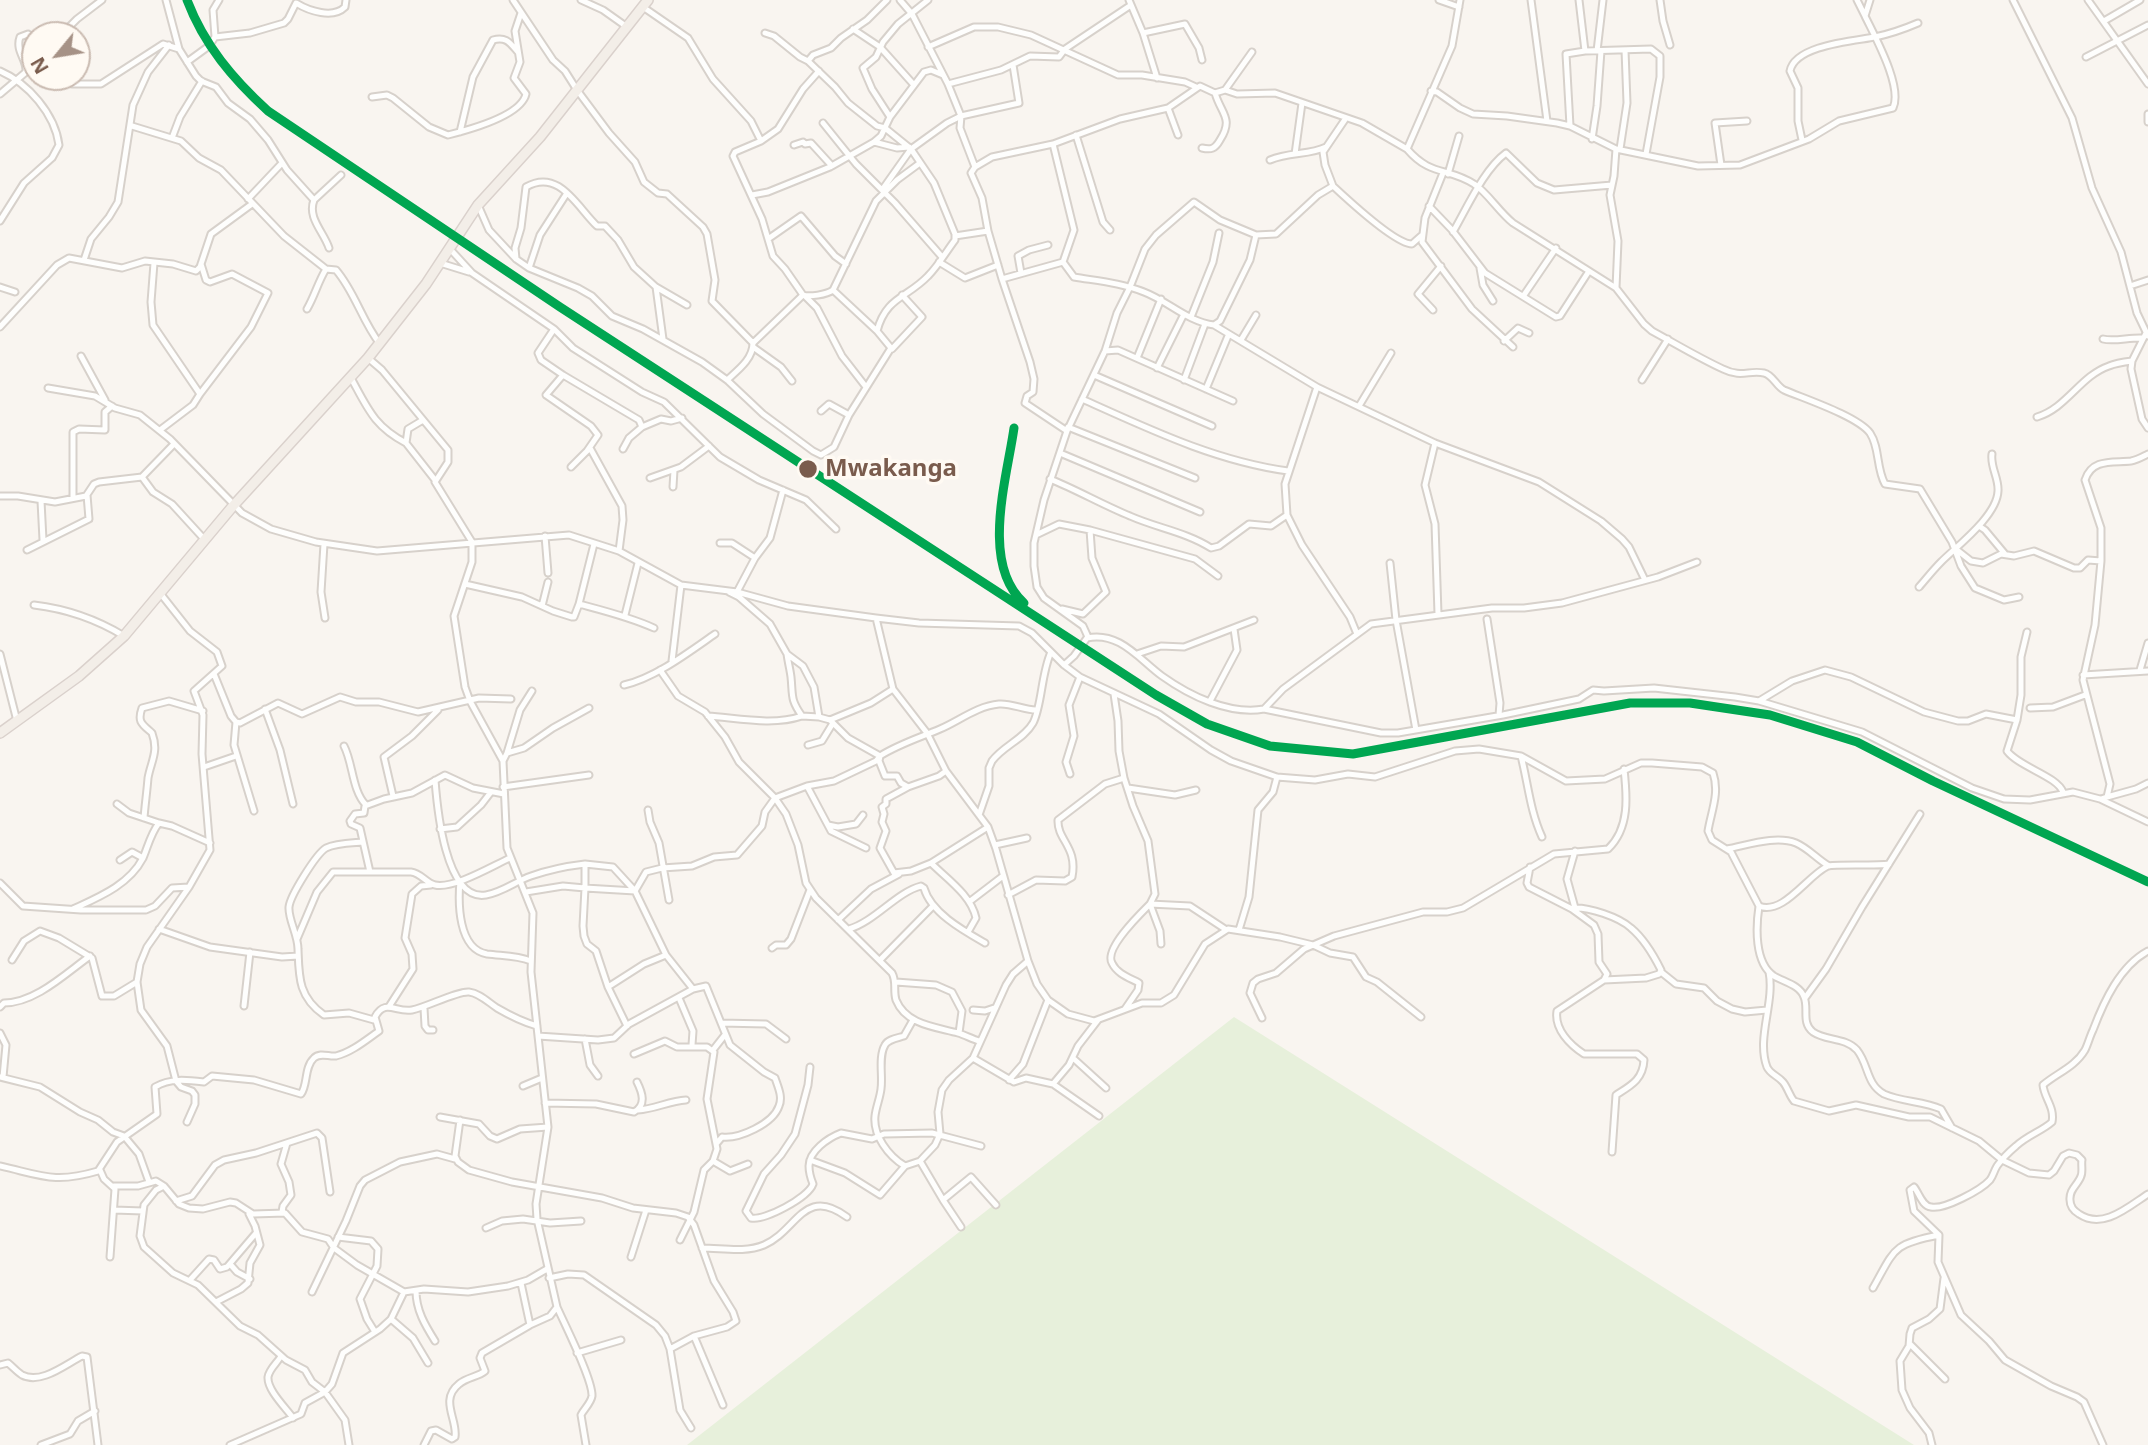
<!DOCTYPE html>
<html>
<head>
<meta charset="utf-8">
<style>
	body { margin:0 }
	#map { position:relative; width:2148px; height:1445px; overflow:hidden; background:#f9f5f0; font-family:"Noto Sans",sans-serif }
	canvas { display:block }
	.north { position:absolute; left:21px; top:21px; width:70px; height:70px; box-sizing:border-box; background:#fffaf3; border:2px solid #cabbb1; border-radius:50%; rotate:240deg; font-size:19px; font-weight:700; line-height:28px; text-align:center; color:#7a5c4d }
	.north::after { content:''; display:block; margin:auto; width:24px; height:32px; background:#a69286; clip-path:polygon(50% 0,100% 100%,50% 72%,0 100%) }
</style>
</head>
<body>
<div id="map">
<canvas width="2148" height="1445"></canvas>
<div class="north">N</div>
</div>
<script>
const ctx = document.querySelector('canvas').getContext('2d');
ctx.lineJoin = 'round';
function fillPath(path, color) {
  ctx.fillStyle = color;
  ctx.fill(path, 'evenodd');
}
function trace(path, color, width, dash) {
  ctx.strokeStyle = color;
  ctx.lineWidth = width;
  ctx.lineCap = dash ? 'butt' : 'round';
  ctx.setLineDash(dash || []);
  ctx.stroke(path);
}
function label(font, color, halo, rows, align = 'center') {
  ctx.font = font + ' "Noto Sans",sans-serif';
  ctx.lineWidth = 7;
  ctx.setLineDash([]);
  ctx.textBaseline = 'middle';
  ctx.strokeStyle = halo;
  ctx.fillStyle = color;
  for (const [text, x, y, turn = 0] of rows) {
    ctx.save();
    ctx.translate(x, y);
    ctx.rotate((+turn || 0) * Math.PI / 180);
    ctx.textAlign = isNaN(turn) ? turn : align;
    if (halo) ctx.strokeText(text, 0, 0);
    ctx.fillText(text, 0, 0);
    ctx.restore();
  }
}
fillPath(new Path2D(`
	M1234,1017L1914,1445H687Z`), '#e7f0db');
const street = new Path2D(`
	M166,0L179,49L196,76L201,81L216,87L228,103L250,119L268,140L287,170L314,200
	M513,0L553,60L565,71L577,90L609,133L635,162L644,182L658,193L667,194L703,227L707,234L715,280L712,301L753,343C753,359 738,370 727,380
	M581,0L603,10L627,27
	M900,0L912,14L948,84L961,116L960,128L975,167L971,173L982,198L988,231L1002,279L1030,362L1034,379L1033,392L1027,396L1025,403L1067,431
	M1129,0L1143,33L1157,78
	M1439,0L1459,7
	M1460,0L1452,46L1407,149C1431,177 1448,167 1474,184C1487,192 1499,212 1513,223L1616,288L1644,324L1652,331C1676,344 1699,358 1723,369C1741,378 1749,370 1764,373C1773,375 1776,386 1784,390C1805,399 1857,416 1870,433C1880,448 1876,468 1885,484L1920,489L1952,542L1961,566L1975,588L2004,600L2019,597
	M1531,0L1547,121
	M1579,0L1585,51
	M1660,0L1663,21L1670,45
	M1857,0L1865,16
	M2013,0L2072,118L2092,188L2121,252L2137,313L2148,336
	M2088,0L2148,84
	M643,7L688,38L713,79L751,121L761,141
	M2104,21L2140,0
	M853,29L880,47L914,85
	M1143,33L1185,24L1199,48L1202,60
	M61,35L77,19L102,0
	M215,37L250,33L284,23L288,19L296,3C309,11 333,19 345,7L346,0
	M928,47L974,27H998L1031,35L1118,75H1142L1185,82L1196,87
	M1597,51L1603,0
	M2086,57L2148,25
	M808,61L813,55L831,48L841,38L867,20L887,0
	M187,62L209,46L215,37L213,10L219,0
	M0,71C28,83 55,114 59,145L52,158L24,183L0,221
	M819,71L803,89L778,129L761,141L735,152L733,156L762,219L773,256L785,269L803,295C809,297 826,295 833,290L876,201L897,180L920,163
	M72,84H101L163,44L179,49
	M948,84L1001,70L1030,56L1059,57L1065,49L1131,5
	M1225,90L1252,52
	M1431,91L1437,92L1460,108L1473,114L1507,116L1557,123L1570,126L1616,149L1698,166L1740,165L1809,139L1839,121L1893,108C1903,87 1875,37 1865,16L1870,0
	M0,94L26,72C27,59 15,51 20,37L28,34L35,41
	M372,97L387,95L393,98L429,127L448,135C468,130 521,116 526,94L514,78L520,62L515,31L521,13
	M1168,108L1178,135
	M2148,114V122
	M890,117L872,89L863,68L876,57L883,42L898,24L928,0
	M823,123L856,164L895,203L942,257
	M132,126L181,141L199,158L221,170L284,236L326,269L336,270C355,292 362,321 380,344
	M1570,126L1566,54L1585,51L1651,49L1660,56V77L1646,154
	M460,132L473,77L493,40C506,36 510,43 518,52
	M1076,135L1103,222L1110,230
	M172,138L180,117L202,81
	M1592,139L1597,106L1601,51
	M1802,140L1798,121V88L1790,71C1795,45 1854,41 1875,37C1889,34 1904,29 1918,23
	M874,142L897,148L909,147
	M1053,144L1074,230L1063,262
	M794,145L803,142L805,144L811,143L832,166
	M1202,148C1211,150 1215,149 1220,140C1234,118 1221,114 1215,93
	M1616,149L1614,176L1610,195L1618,241L1616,288
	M1620,149L1627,103L1625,50
	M1295,154L1302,103
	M1270,160C1289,152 1310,155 1326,147
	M1721,165L1715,123L1747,121
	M975,167L992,157L1053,144L1120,119L1168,108L1200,86L1215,93L1225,90L1237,94L1275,93L1362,123L1407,149
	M1443,173L1425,218L1422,242L1472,309L1513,347
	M1448,174L1459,136
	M1333,186C1347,199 1395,244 1412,244L1421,236
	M882,190L911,149L947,123L961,116L1019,103L1013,65
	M752,195L768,192L830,167L874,142L881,136L890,117L924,72L931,70L943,75
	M248,199L282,163
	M478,205L489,230L516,259L529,268L578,288L592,296L612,316L643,329L702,362L727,380L763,414L813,451L821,455L834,447L849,415L891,348L877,331C886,297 907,298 928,276C938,266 946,252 955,240V234L934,183L911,149L885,128L877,126L848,103L835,87L808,61L800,57L774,36L765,33
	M1429,206L1452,230L1485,273L1556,317L1560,316L1589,271
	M1453,232C1467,208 1484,169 1506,153L1537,183L1554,190L1612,185
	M955,236L988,231
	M768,239L801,216L835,256L846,264
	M329,248C324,232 307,218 314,200L341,175
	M450,249L472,273L554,329L573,348L642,392L664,402L720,457L759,480L806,500L836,529
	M516,259L515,248L521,228L526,187C559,168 577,207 597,226H605L618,240L634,267L656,287L663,339
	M84,260L91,239L109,217L118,202L133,105L148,72L169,45
	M939,262L965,278L998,265
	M154,263L151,302L153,325L200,394L193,405L160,430
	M440,263L469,272
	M529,268L540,235L567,193
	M1480,268L1483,285L1493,301
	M1021,273L1018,256L1029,250L1048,245
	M1002,279L1063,262L1074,277C1098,281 1122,283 1144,292C1168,301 1188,322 1214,325L1220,321L1250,260L1256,235L1276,234L1318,195L1333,186L1325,165L1323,152L1346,118
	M2130,286L2148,280
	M0,287L15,292
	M656,287L687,305
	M833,290L877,331
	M1524,295L1556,248
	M806,297L817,308L842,356L866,387
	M307,309C315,295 318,282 326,269
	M1433,310L1418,294L1441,266
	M1191,317L1213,262L1219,233
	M1214,325L1317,387
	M0,327L57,265L69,258L122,268L145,261L173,264L196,271L200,267L211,234L252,204
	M554,329L538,353L541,360L563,375L546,395L591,426L598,435L587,451L571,467
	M2146,333L2132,361L2131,369L2142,419L2148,428
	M2103,339C2114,342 2130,337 2143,338
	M1241,340L1256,315
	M1504,341L1518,328L1529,333
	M753,343L803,295
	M753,347L781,367L792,381
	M892,349L922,317L902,295
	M1105,351L1118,350L1233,401
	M81,356L105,400
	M368,358L382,370L448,450V462L435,482L472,542V562L454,616L465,687L470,701L503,761L507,848L533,913L531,972L548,1127L536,1204L537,1219L557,1307L550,1316L530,1325L482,1353L480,1358L485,1371C478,1377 467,1377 459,1384C439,1400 458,1420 455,1437L452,1439L436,1430L431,1431L424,1445
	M1137,358L1161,299
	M1157,368L1184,314
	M563,375L639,420L642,427L661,419L671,421L682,418
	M1094,375L1212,426
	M351,378C368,409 374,426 406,443
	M1184,380L1205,324
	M1642,380L1668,339
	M48,388L95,396L115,408L140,415L170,439L242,513L271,529L316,542L377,551L569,535L619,551L681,585L737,592L788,606L876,618L919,623L1019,626L1032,633L1064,665L1080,677L1159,714L1211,750L1231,761L1277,777L1315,780L1348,774L1375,777L1455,751L1479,749L1521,756L1566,781L1605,779L1641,763H1652L1702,767L1713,773C1720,793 1711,812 1708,831L1712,840L1731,852L1759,906C1783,916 1808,875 1828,866C1833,864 1877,866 1889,864
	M1206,389L1228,336
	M200,394L251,327L268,293L232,274L210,282L206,280L201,264
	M1082,399C1149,429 1215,461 1288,471
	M1359,406L1391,353
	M821,411L829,404L849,415
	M2037,417C2067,408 2080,376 2109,366C2116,363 2124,362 2132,361
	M423,420L408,429L406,443L435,480
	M1068,427L1195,478
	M1435,443L1425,485L1435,524L1438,614
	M590,448L622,506L623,520L619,551
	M623,449L629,438L642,427
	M1060,453L1200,512
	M142,477L174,444
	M650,478L681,467L709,446
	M1050,479C1077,490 1103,505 1130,516C1157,528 1186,532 1211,548L1219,546L1249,524L1271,526L1287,515
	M673,487L674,470
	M0,496H18L55,502L86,496L94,484L99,482L142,477L153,492L172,504L204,539
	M73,498V432L79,429L105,430V412L112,406
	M41,501L43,540
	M1979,526L1985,530L2005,554
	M1036,535L1059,524L1090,530L1195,559L1218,576
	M545,536L548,573
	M720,543H732L755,558
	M324,544L321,592L325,618
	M27,550L89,519L87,495
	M1957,550L1971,561L1983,563L2001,554L2014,556L2034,551L2074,568H2080L2088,560L2101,561
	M1390,563L1396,620L1416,730
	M465,584L522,597L553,611L572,617H574L579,604C605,611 630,617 654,628
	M1919,587C1926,579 1933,570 1941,562C1957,546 1997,516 1998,491C1999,478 1990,467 1992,454
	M729,592L739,597L770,624L787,654L803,666L814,687L819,717L802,716C790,699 793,696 791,677C790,669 788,662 787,654
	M737,592L755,558L770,538L783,490
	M160,593L190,631L217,652L222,666L194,691L203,715L202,754L210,850L189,887L147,947L140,964L137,982L141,1010L167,1046L176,1081L181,1087L192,1091L195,1095V1104L187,1122
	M579,604L594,544
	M34,605C68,609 96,619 124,636
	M542,606L548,582
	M1062,609L1083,614L1106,592L1092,558L1090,530
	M625,615L638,563
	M876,618L893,689L927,733L946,771L988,827L996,849L1028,961L1037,984L1048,1000L1068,1014L1094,1021L1142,1003H1161L1174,995L1205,944L1228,929L1280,937L1313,945L1330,953L1353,957L1366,977L1377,982L1421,1017
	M1487,619L1500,703L1499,715
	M1357,634L1350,617L1302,545L1287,515L1285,484L1317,387L1435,443L1539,482L1601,521L1622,539L1629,547L1645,580
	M1088,637L1083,626L1044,598L1037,587L1034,566V543L1044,500L1067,431L1105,351L1117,313L1130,287L1145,249L1156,235L1194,202L1220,220L1256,235
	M0,654L17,721
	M1137,654L1161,646L1184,647L1254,620
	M672,661L681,585
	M1064,665L1074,656L1087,638C1119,631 1139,659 1162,676C1190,696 1229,715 1264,709L1381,733H1398L1503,715L1579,699L1593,690L1604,691L1654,688L1735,697L1759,701L1862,732L1972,788L2004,799L2030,800L2073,792L2100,799L2148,822
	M660,670L678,696L705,712L725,737L739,762L775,798L786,814L798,845L806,883L816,898L892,973C897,982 893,990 896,1000C906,1025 936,1027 958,1033C965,1035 972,1039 979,1041
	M2140,670L2148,643
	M214,674L231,716L236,722L240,723L278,703L302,714L340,697L356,702H379L418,712L479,698L511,699
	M2083,675L2148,671
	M624,685C655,678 689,652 715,634
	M1114,694L1118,721L1119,751L1124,778L1133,806L1148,841L1155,894L1150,904L1160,931L1161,944
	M1210,701L1237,650L1234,629
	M1759,701L1792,681L1825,670L1851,677L1924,712L1958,721H1968L1986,714L2017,720L2021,695V657L2027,632
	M2030,708L2053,707L2085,695
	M265,709L280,750L293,804
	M1264,709L1283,689L1371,624L1492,608H1524L1562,603L1658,577L1697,562
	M708,716C737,718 773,726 802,716
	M819,717L830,720L871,703L893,689
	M2017,720L2007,751C2019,767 2057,776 2063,792
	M236,722L234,745L254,811
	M808,745L822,741L833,723
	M344,746C353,763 352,791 366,805
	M507,753L520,710L532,691
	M1521,756C1528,783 1530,811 1542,837
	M503,761L507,753L524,748L553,728L589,708
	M204,767L236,756
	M946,771L939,776L908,787L901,783L897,776H885L879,761L880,756C899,744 919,738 940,729C959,721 977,706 999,704C1011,703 1024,710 1036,710
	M1070,774L1066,762L1074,736L1069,705L1080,677
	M435,780C437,806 445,902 486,895C503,892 516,881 531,876C548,870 568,866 585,864
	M807,786L834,781L876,761L880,756L848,738L830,720
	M503,787L589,775
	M908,787L886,799V804L882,807L884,814L882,822L886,831L880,848L894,873L911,871L931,863L988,827
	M1128,788L1175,795L1196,790
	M393,796L384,757L412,736L438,710
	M2107,797L2136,789L2148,783
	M2101,799L2107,797L2110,784L2083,680L2095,625L2101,561V528L2085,480C2092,458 2113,463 2131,461C2137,460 2142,457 2148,454
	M117,804L129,813L159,823
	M648,810L650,822L659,843L669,900
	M979,815L989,786V768L992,761C1003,746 1024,739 1033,723C1042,706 1041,674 1051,652
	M144,818C145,805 147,791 148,778C151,761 159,752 152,733C142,724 137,722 142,708L169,701L203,711
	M828,825L838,827L856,824L863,815
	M440,829L457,827L481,805L491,792
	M363,842C352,843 336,843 326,848C316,854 290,896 289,907C288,919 298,935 298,949C299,976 298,997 324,1015L349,1013L374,1020
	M995,845L1027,838
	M1727,849C1748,845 1776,835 1796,843C1808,848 1817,859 1829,866
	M1575,851L1567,879L1575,908
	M120,860L132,852L143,858
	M931,863C947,879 971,895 976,918L968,932
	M1530,867L1527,883L1529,887L1572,909L1594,925L1598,934L1599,962L1607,974L1604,980L1557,1011C1554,1029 1570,1045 1584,1054H1637L1644,1060C1643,1080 1630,1086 1616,1095L1612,1152
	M370,872L360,828L351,824L350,821L355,814L364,813L365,806L384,799L412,793L445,775L473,788L504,794
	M460,881C458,903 458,949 487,954C503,956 516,955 531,961
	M0,883L23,906L81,910H146L155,906L172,888L189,887
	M526,892L563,886L585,888V864L613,867L635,891L646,872L662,868L692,866L714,857L737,855L762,826L765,812L775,798L807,786L831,831L866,848
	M1008,895L1036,880L1065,881L1072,877C1078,847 1057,840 1058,820L1105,784L1124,778
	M969,902L1003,876
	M1759,906C1756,926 1754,963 1774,976C1784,982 1800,985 1804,997C1809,1008 1801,1023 1813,1032C1826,1041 1845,1037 1857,1050C1869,1065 1866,1084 1884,1094C1902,1102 1923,1101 1941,1109L1952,1128
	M1573,908C1589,907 1619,917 1631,928C1643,938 1654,956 1661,970L1659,974L1646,978L1604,980
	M73,909C99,897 129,885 143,858C148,846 151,833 159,823L172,826L210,843
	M838,920L871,889L899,874
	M159,929L210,947L282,957L298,956
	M849,929C874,922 897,892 921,886L924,888C931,913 964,931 985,943
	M1239,930L1249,897L1258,810L1273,792L1277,777
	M297,939L317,892L333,872H411C421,873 426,883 435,885C454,889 492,866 510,858
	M772,948L776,945H786L791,939L810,890
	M881,959L933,906
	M12,960L24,941L40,931L59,938L92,958L102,996H114L137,982
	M1661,972L1676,984L1704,988L1717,1001L1732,1009L1745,1012L1767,1010
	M1769,972C1775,1003 1756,1038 1767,1067C1770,1074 1778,1076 1783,1082C1788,1088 1789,1095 1794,1101L1829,1111L1856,1105L1909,1117H1930L1979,1141L2002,1160L2029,1173L2049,1175L2054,1171L2063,1156L2069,1153L2077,1155L2082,1160C2081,1164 2083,1172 2081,1176C2078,1185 2069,1189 2070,1200C2070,1206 2074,1211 2079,1214C2103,1230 2128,1207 2148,1194
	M896,982L936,985L952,992L962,1011L959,1033
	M608,987L644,964L666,955
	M693,989L706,986L730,1045L764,1072L775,1078C778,1087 783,1097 779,1106C773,1124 739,1139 722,1137L717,1143
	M679,998L693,1031L692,1045
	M1805,998L1826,969L1862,907L1920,814
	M390,1005L413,969L412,954L405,938L412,894L421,886L431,885
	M244,1006L250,952
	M0,1007L4,1003C35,1003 65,974 90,956
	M424,1008L425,1026L428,1030H433
	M1125,1009L1138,990L1139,983C1130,978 1117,974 1112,963C1104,949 1140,914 1150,904L1190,906L1225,929
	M973,1010L985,1011L994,1008
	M1262,1018L1250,993L1253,983L1258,979L1276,973L1304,949L1334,936L1423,912H1447L1463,908L1554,854L1608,849C1630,828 1627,796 1624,769
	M721,1023L766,1024L786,1039
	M0,1033L6,1045L3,1077
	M538,1036L598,1040L614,1038L629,1024L693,989L666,955L635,891L585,888L583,926L584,936L587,944L596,951L608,987L627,1026
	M585,1039L590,1065L598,1076
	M713,1050L724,1036
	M634,1054L665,1041L677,1047H707L714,1052L707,1099L717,1149L713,1161L704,1170L694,1212L680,1240
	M973,1058L1006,985L1013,974L1028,961
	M1073,1058L1106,1088
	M810,1067L808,1085L795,1134L781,1155L764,1174L746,1211L751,1218C764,1221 808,1198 813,1184C811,1179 809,1172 809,1166C809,1151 828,1138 841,1133L872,1139L884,1134L932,1133L981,1146
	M0,1077L40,1087L80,1112L98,1120L113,1132L124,1136L139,1154L149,1182
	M1009,1080L1023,1064L1048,1000
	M1053,1084L1069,1065L1078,1046L1098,1020
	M523,1086L542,1078
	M545,1103L596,1104L634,1112C647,1105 642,1092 637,1082
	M638,1110C655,1109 669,1101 686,1100
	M440,1117L479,1124L490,1136L497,1139L520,1129L548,1127
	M460,1120L455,1156L458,1162L469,1170L512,1182L602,1198L633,1208L676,1213L688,1217L694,1225L714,1281L733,1312L736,1321L727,1327L694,1336L670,1349
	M810,1160L845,1173L880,1195L905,1166L920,1161L935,1145L940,1134L938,1112L942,1090L949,1080L973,1058L1014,1082L1026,1078L1053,1084L1099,1116
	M713,1161L730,1171L748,1164
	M920,1161L943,1200L971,1177L996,1205
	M0,1166C41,1175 54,1184 98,1171L117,1142L157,1114L155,1087C170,1078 187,1080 204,1082L212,1076L254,1080L301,1094C308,1085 304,1067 314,1058C320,1052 329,1057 336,1056C352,1052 366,1040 379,1031L375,1017C385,998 396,1013 412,1010C427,1007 457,991 469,992C479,993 488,1002 497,1008C509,1015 523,1022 537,1026
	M905,1166C888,1156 873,1135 875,1116C876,1107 880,1098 881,1089C883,1076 878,1057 885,1045C888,1039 898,1038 904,1036L913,1020
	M100,1170L104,1179L115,1189L110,1257
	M114,1186H138L156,1181L164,1186
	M943,1200L961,1227
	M176,1201L192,1196L215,1165L224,1160L256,1153L317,1133L322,1138L330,1192
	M114,1210L143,1211
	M282,1212L283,1206L291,1195L289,1182L281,1164L287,1143
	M486,1228L502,1221L523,1219L550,1223L581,1221
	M338,1237L371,1241L378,1249L377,1266L360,1299L367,1319L375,1332
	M702,1248C722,1248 745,1253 764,1245C797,1231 804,1185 847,1217
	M631,1257L646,1210
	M230,1264L237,1272L250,1279
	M549,1278L568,1274L584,1275L656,1325L665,1336L670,1349L680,1410L691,1428
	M190,1280L209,1259L214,1260L220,1269L227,1267L256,1233
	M521,1283L530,1325
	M1873,1288C1895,1249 1892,1244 1939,1235
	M416,1291C416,1310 425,1325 435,1341
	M312,1292L346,1221L360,1186L365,1180L400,1162L437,1154L455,1159
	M216,1302L241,1289L248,1283L250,1263L260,1245L255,1226L249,1214
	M557,1307C565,1325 593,1380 592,1396C591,1403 584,1409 581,1415L586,1445
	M391,1319L413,1338L428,1363
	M694,1336L723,1405
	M1910,1344L1945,1379
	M577,1353L621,1340
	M281,1356C278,1362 269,1369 268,1377C267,1390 286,1408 293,1418
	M0,1365L8,1363C13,1367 17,1372 22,1375C41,1385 66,1364 82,1356L87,1357L98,1445
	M41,1445L70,1434L78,1421L95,1411
	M230,1445L301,1414L305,1403L325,1392L332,1384L343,1353L380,1329L391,1319L404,1292
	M349,1445L345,1420L325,1392L312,1382L305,1370L286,1360L258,1335L240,1326L198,1285L173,1273L144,1247L140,1236L144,1205L156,1190L164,1186L179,1204L189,1208L203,1209L230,1202L236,1203L253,1214L285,1213L302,1232L328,1239L334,1248L357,1265L404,1292L424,1289L468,1292L508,1286L528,1280L547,1269
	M1932,1445L1929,1433L1910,1408L1902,1390L1900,1361L1909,1346L1910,1334L1912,1328L1929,1319L1940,1309L1944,1278
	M2103,1445L2084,1402L2077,1397L2051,1386L2005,1360L1989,1341L1961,1315L1938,1262L1939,1235L1914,1211L1910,1190L1914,1187C1919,1193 1922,1206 1931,1207C1944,1210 1981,1190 1990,1180C1993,1176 1994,1171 1997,1166C2002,1159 2010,1151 2016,1146C2028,1135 2042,1131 2052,1122C2055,1107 2044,1098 2043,1085C2057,1073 2075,1067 2085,1050C2088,1044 2090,1036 2093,1030C2104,1001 2120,966 2148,951`);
const primary = new Path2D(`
	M0,733L79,676L124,636L233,506L368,358L426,284L478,205L540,137L648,0`);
trace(street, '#d7d1cb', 9);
trace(primary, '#dad1cc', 12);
trace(street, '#fefefd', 5);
trace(primary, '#f3eee8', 9);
trace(new Path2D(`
	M187,0C204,45 233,79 268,111L560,307L1156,695L1207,724L1270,746L1353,754L1630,703H1690L1770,715L1857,742L1933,781L2148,882
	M1014,428C1007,478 980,564 1024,603`), '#00a651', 9);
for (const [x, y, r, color] of [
	[808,469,10,"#7a5c4d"]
]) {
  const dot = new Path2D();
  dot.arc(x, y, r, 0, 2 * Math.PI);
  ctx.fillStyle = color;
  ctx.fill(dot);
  trace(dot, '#fffaf3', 2.5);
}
label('bold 24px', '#7a5c4d', '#fffaf3', [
	["Mwakanga",825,469]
], 'left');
</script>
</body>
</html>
